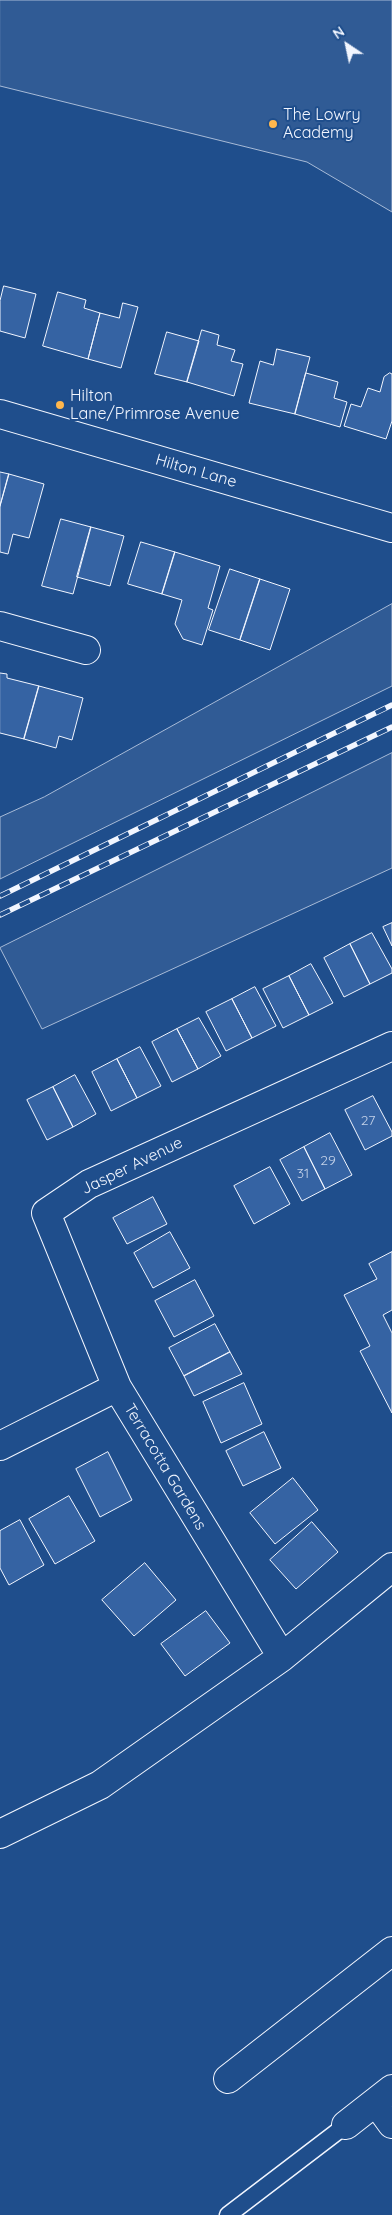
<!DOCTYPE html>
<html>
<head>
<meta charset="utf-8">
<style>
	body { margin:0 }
	#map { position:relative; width:392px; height:2215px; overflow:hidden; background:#1f4e8c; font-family:Quicksand,sans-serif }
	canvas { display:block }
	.north { position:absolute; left:322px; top:20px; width:50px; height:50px; -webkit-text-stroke:4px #1f4e8c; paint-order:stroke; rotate:326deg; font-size:14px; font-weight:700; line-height:20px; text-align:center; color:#f2f6ff }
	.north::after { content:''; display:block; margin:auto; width:18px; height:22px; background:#f2f6ff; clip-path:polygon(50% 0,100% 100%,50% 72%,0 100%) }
</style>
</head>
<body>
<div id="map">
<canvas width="392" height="2215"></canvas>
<div class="north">N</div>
</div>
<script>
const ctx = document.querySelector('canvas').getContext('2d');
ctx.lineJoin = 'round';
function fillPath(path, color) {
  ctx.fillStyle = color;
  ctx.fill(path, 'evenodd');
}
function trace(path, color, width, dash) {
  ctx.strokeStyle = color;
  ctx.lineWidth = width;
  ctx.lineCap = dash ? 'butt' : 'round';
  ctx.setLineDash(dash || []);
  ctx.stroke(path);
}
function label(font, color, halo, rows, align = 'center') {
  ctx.font = font + ' Quicksand,sans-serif';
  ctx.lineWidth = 4;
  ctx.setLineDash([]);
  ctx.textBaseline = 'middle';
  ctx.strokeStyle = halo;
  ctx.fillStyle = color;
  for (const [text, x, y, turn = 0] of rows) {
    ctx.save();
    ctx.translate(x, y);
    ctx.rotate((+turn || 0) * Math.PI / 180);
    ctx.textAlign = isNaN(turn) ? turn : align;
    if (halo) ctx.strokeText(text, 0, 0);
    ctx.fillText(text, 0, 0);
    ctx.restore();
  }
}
const green = new Path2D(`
	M0,0H392V212L307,162L0,86Z
	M392,604V686L0,879V817L44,797Z
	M392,753V868L42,1029L0,948Z`);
fillPath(green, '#305b95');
trace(green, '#a8bbd7', 1);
const building = new Path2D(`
	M4,286L36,294L25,338L0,331V301Z
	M58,292L86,300L84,308L100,313L88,359L43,346Z
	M123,303L138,307L121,368L88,359L100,313L119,318Z
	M202,330L219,335L217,345L235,350L231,361L243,364L234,396L187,382Z
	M167,332L199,341L187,382L155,374Z
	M277,349L310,357L295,414L249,403L260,361L273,365Z
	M306,373L338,382L334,398L347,402L340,427L295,414Z
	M390,373L392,374V421L386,439L344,426L351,404L361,407L368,388L380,392L384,377Z
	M0,472L9,474L0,506Z
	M9,474L44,484L29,538L13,534L8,554L0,552V506Z
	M61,519L91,527L73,594L42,586Z
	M91,527L124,536L110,586L77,577Z
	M141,542L175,552L162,594L128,584Z
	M175,552L220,566L208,608L213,610L202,645L183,639L175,624L182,600L162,594Z
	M230,569L260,579L240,640L209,630Z
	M260,579L290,589L270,650L240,640Z
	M0,673L7,674V678L39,686L24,739L0,733Z
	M39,686L83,698L72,740L59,736L56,748L24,739Z
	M392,923V946L383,927Z
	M372,933L392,969V973L370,984L350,944Z
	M350,944L370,984L344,997L324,958Z
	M311,964L333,1003L309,1015L289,976Z
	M289,976L309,1015L283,1028L263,989Z
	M255,987L276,1026L252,1038L232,999Z
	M232,999L252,1038L226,1051L206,1012Z
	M199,1018L221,1056L198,1069L177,1029Z
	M177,1029L198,1069L172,1082L152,1042Z
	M140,1047L161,1086L137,1098L117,1059Z
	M117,1059L137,1098L111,1111L92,1072Z
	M75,1075L96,1114L73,1127L53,1087Z
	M53,1087L73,1127L47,1140L27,1100Z
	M373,1096L392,1132V1136L365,1150L345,1110Z
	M330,1133L352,1175L325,1189L304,1147Z
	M304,1147L325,1189L302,1201L280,1160Z
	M270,1167L290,1204L254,1224L234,1186Z
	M153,1197L167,1224L127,1244L113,1218Z
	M170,1232L190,1268L153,1288L134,1253Z
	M392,1252V1310L383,1315L392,1333V1413L360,1351L370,1346L344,1295L377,1279L369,1264Z
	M195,1280L214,1316L174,1337L155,1301Z
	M215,1324L230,1352L184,1376L169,1348Z
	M230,1352L242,1374L194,1396L184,1376Z
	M244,1383L262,1424L221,1443L203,1402Z
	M264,1432L281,1468L243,1486L226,1451Z
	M108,1452L132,1500L100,1517L76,1469Z
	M293,1478L318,1510L275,1544L250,1513Z
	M69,1496L95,1541L55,1564L29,1519Z
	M20,1520L44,1565L9,1585L0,1568V1531Z
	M312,1522L338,1552L296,1589L270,1560Z
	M145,1563L176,1600L134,1636L102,1600Z
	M206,1611L230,1643L185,1676L161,1644Z`);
fillPath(building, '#3563a3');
trace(building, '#f2f6ff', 1);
const service = new Path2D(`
	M228,2215L346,2125`);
const minor = new Path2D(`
	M0,626L86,650
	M117,1387L46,1213L89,1184L392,1046
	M0,1446L117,1387L282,1657
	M0,1834L100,1785L282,1657L392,1567
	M228,2079L392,1951
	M376,2102L392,2124
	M346,2125L392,2089`);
const tertiary = new Path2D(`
	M0,414L392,528`);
trace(service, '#f2f6ff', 19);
trace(minor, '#f2f6ff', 30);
trace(tertiary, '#f2f6ff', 30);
trace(service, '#1f4e8c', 16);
trace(minor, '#1f4e8c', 28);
trace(tertiary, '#1f4e8c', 28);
const rail = new Path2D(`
	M0,896L392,705
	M0,915L392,727`);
trace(rail, '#f2f6ff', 5.5);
trace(rail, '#1f4e8c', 4, [11]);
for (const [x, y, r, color] of [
	[273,124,5,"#ffb74d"],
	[60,405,5,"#ffb74d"]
]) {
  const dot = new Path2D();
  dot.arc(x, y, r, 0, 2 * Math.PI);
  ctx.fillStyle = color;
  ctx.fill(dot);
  trace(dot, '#1f4e8c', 2);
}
label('14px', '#c3d1e8', null, [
	["27",368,1121],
	["29",328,1161],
	["31",303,1174]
]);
label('16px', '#f2f6ff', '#1f4e8c', [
	["The Lowry",283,115],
	["Academy",283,133],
	["Hilton",70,396],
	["Lane/Primrose Avenue",70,414]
], 'left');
label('16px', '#f2f6ff', '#1f4e8c', [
	["Hilton Lane",196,471,16],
	["Jasper Avenue",132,1166,-26],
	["Terracotta Gardens",165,1467,59]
]);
</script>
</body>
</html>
